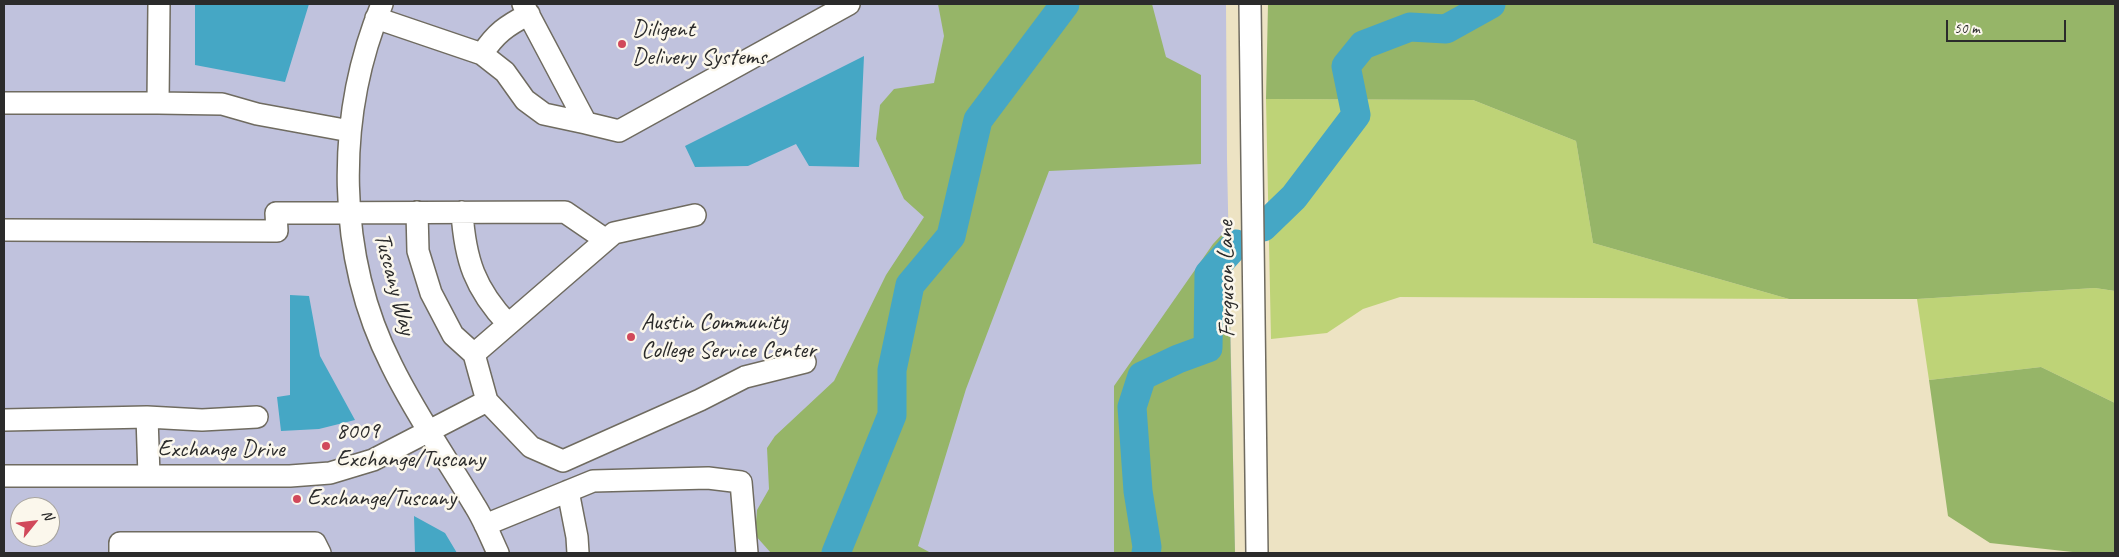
<!DOCTYPE html>
<html>
<head>
<meta charset="utf-8">
<style>
	body { margin:0 }
	#map { position:relative; width:2119px; height:557px; overflow:hidden; background:#ede3c3; font-family:Caveat,sans-serif }
	canvas { display:block }
	.frame { position:absolute; inset:0; border:5px solid #2b2b2b; pointer-events:none }
	.north { position:absolute; left:10px; top:497px; width:50px; height:50px; box-sizing:border-box; background:#fbf7ec; border:1px solid #a8a59f; border-radius:50%; rotate:61deg; font-size:14px; font-weight:700; line-height:20px; text-align:center; color:#2b2b2b }
	.north::after { content:''; display:block; margin:auto; width:18px; height:22px; background:#d1495b; clip-path:polygon(50% 0,100% 100%,50% 72%,0 100%) }
	.scale { position:absolute; left:1946px; top:20px; width:120px; height:22px; box-sizing:border-box; border:2px solid #2b2b2b; border-top:0; padding-left:6px; font-size:15px; line-height:18px; white-space:nowrap; color:#2b2b2b; -webkit-text-stroke:4px #fbf7ec; paint-order:stroke }
</style>
</head>
<body>
<div id="map">
<canvas width="2119" height="557"></canvas>
<div class="frame"></div>
<div class="north">N</div>
<div class="scale">50 m</div>
</div>
<script>
const ctx = document.querySelector('canvas').getContext('2d');
ctx.lineJoin = 'round';
function fillPath(path, color) {
  ctx.fillStyle = color;
  ctx.fill(path, 'evenodd');
}
function trace(path, color, width, dash) {
  ctx.strokeStyle = color;
  ctx.lineWidth = width;
  ctx.lineCap = dash ? 'butt' : 'round';
  ctx.setLineDash(dash || []);
  ctx.stroke(path);
}
function label(font, color, halo, rows, align = 'center') {
  ctx.font = font + ' Caveat,sans-serif';
  ctx.lineWidth = 5;
  ctx.setLineDash([]);
  ctx.textBaseline = 'middle';
  ctx.strokeStyle = halo;
  ctx.fillStyle = color;
  for (const [text, x, y, turn = 0] of rows) {
    ctx.save();
    ctx.translate(x, y);
    ctx.rotate((+turn || 0) * Math.PI / 180);
    ctx.textAlign = isNaN(turn) ? turn : align;
    if (halo) ctx.strokeText(text, 0, 0);
    ctx.fillText(text, 0, 0);
    ctx.restore();
  }
}
fillPath(new Path2D(`
	M4,4H1226L1227,159L1235,553H4ZM20,507H50V537H20Z`), '#c0c2dd');
fillPath(new Path2D(`
	M1266,99L1473,100L1576,141L1593,243L1789,299L1400,297L1363,309L1327,333L1271,339Z
	M2095,288L2115,291V403L2041,367L1929,380L1917,299Z`), '#bed377');
fillPath(new Path2D(`
	M938,4H1152L1166,57L1201,75V164L1049,171L966,389L918,546L931,553H771L755,535L757,510L769,489L767,448L775,436L834,381L886,275L924,217L904,199L876,139L880,105L894,89L934,83L944,36Z
	M1268,4H2115V291L2095,288L1917,299H1789L1593,243L1576,141L1473,100L1266,99Z
	M1228,228L1235,553H1114V386L1213,244Z
	M2041,367L2115,403V553H2082L1990,543L1948,516L1929,380Z`), '#96b568');
fillPath(new Path2D(`
	M195,4H309L285,82L195,65Z
	M864,56L859,167L809,166L796,144L748,166L695,167L685,146Z
	M290,295L309,296L320,356L355,420L319,429L281,431L277,397L290,395Z
	M414,516L445,533L457,553H415Z`), '#45a7c5');
trace(new Path2D(`
	M1263,227L1294,197L1356,115L1346,66L1363,45L1410,27L1446,29L1491,4
	M836,553L892,415V370L910,285L951,236L978,120L1065,4
	M1146,553L1147,547L1138,491L1132,407L1142,376L1178,359L1208,348L1209,274L1236,244`), '#45a7c5', 29);
const minor = new Path2D(`
	M159,4L158,103L222,104L257,114L350,131
	M382,4C335,117 336,256 392,366C416,415 447,459 475,506C484,520 491,538 498,553
	M523,4L586,123L619,131L849,4
	M1250,4L1257,553
	M376,18L482,54L505,72L525,100L544,114L586,123
	M482,54C496,33 506,26 529,14
	M4,103H158
	M417,212L418,251L431,293L453,335L474,354
	M462,212C465,260 475,289 508,324
	M4,230L277,231L276,213L565,212L606,240
	M487,401L531,447L563,461L700,400L745,377L805,362
	M147,417L202,420L257,417
	M4,420L147,417L149,476
	M4,476H290L330,473L373,460L487,401L474,354L614,233L695,215
	M568,491L577,537L578,553
	M485,525L593,481L708,478L741,482L747,553
	M120,553V543H315L320,553`);
trace(minor, '#6f6b60', 24);
trace(minor, '#fff', 21);
for (const [x, y, r, color] of [
	[622,44,5,"#d1495b"],
	[631,337,5,"#d1495b"],
	[326,446,5,"#d1495b"],
	[297,499,5,"#d1495b"]
]) {
  const dot = new Path2D();
  dot.arc(x, y, r, 0, 2 * Math.PI);
  ctx.fillStyle = color;
  ctx.fill(dot);
  trace(dot, '#fbf7ec', 2);
}
label('24px', '#2b2b2b', '#fbf7ec', [
	["Diligent",632,30],
	["Delivery Systems",632,58],
	["Austin Community",641,323],
	["College Service Center",641,351],
	["8009",336,432],
	["Exchange/Tuscany",336,460],
	["Exchange/Tuscany",307,499]
], 'left');
label('24px', '#2b2b2b', '#fbf7ec', [
	["Ferguson Lane",1227,279,-91],
	["Tuscany Way",394,284,75],
	["Exchange Drive",221,450]
]);
</script>
</body>
</html>
